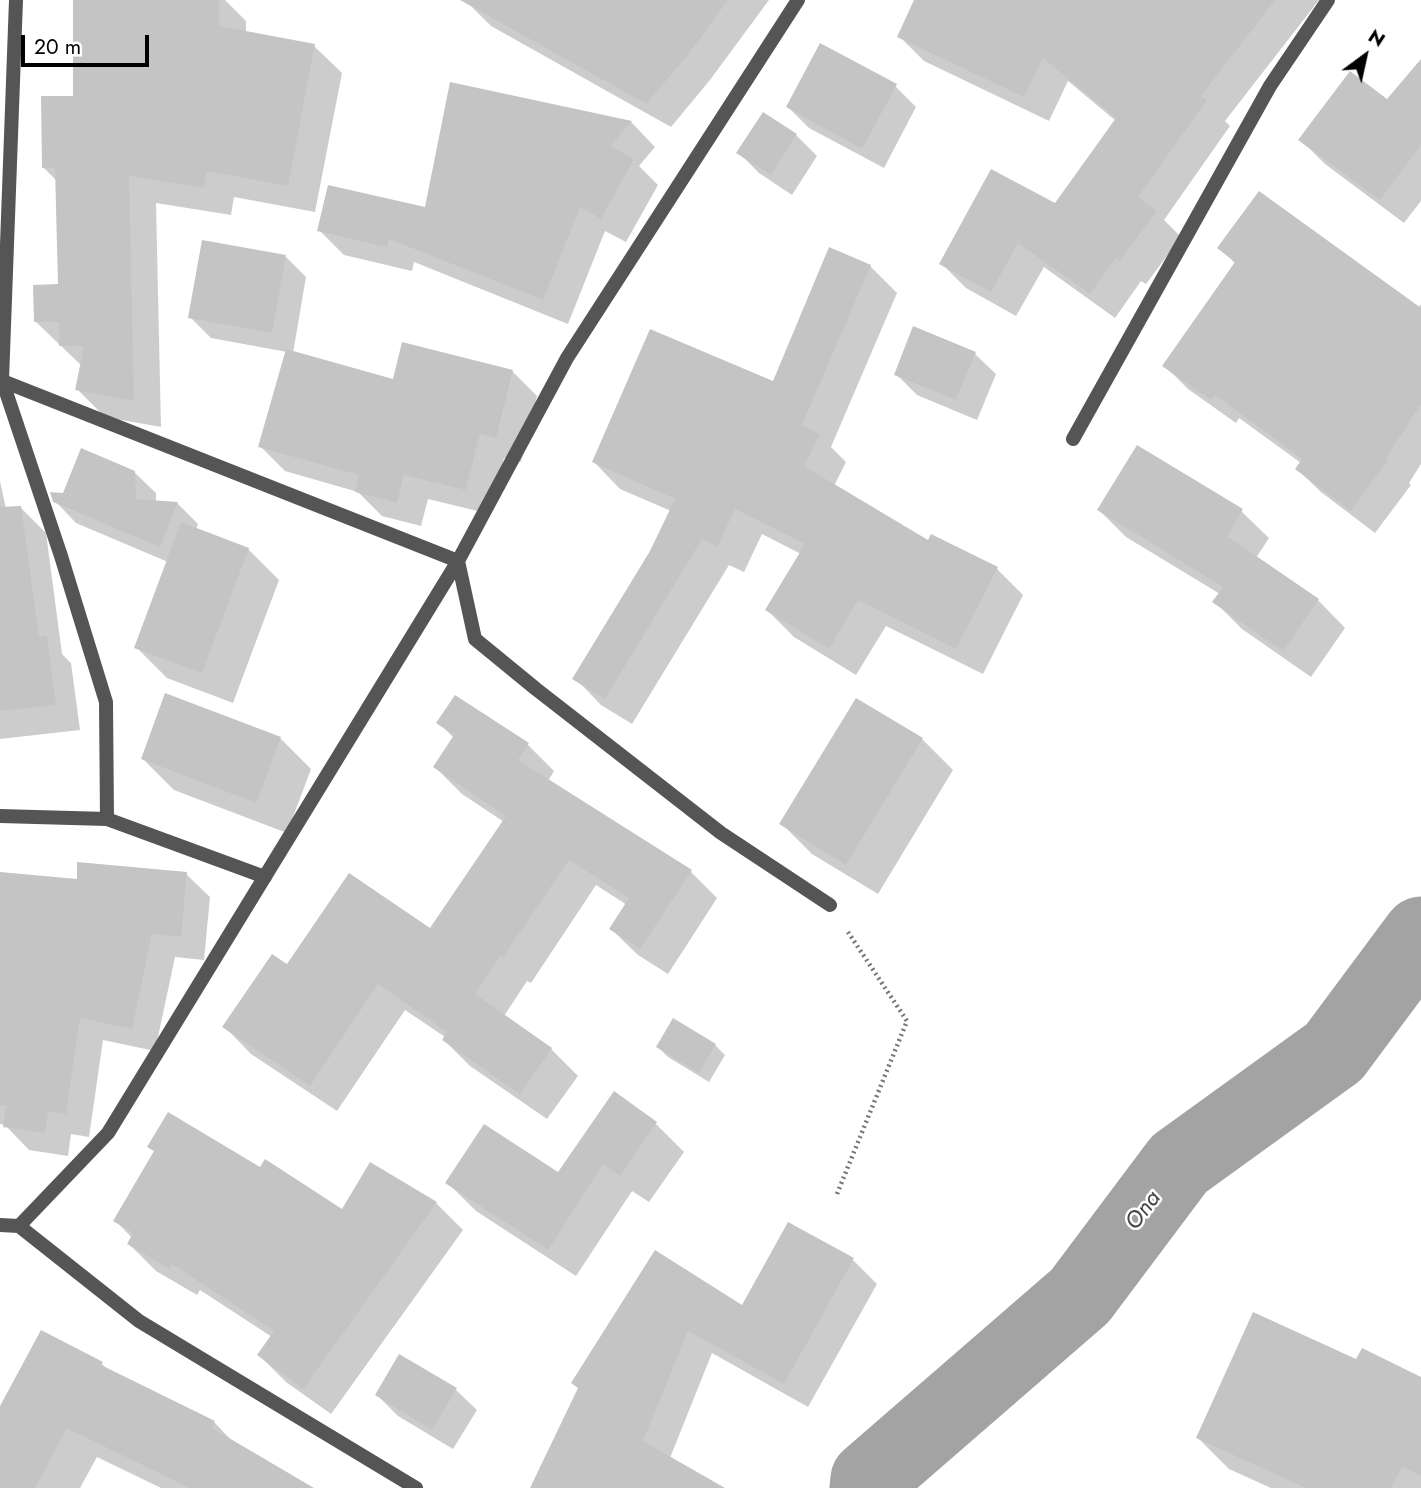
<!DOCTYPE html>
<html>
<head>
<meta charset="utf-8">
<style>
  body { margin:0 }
  #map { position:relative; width:1421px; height:1488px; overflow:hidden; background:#fff; font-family:Jost,sans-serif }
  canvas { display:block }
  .north { position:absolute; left:1330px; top:21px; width:70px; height:70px; -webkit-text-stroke:5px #fff; paint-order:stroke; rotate:33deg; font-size:19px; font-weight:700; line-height:28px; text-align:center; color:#000 }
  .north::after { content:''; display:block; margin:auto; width:24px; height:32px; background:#000; clip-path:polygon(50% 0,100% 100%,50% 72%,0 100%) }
  .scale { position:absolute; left:21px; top:35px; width:128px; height:32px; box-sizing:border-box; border:4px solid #000; border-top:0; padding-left:9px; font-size:21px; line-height:24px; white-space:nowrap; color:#000; -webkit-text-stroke:5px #fff; paint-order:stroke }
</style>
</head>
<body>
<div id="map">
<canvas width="1421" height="1488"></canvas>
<div class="north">N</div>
<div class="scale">20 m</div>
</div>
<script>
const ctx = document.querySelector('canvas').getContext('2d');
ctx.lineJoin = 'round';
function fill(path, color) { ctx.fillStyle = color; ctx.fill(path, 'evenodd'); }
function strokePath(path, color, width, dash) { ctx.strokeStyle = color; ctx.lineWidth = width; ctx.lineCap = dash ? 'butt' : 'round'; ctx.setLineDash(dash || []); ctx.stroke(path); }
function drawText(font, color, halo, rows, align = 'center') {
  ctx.font = font + ' Jost,sans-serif'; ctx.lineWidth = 5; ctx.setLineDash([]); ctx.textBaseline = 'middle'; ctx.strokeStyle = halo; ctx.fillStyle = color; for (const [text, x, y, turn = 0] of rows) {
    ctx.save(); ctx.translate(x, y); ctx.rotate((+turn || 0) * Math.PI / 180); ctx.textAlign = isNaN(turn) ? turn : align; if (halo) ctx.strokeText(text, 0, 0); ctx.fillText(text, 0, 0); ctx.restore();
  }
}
const shadow = new Path2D(`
  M 74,0 L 225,0 L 246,21 L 246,33 L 314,46 L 342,73 L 315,212 L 234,197 L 231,215 L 156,203 L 161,427 L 105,417 L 77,389 L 82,366 L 36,322 L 60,286 L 57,181 L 44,168 L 75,98 Z
  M 468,0 L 769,0 L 710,80 L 671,127 L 491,26 L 467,2 Z
  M 916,0 L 1319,0 L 1225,121 L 1230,126 L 1164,220 L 1181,237 L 1146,284 L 1141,281 L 1115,318 L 1044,267 L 1016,316 L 966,288 L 941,263 L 1055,205 L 1116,121 L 1068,81 L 1049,121 L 924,61 L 899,36 Z
  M 1421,62 L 1421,201 L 1404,223 L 1325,164 L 1301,140 L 1388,102 Z
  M 452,84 L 631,122 L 655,147 L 639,166 L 658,185 L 626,242 L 605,231 L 568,324 L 414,262 L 412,271 L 344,255 L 319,230 L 426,209 Z
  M 895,86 L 916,107 L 884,168 L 809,128 L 788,107 Z
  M 764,114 L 796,135 L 817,156 L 792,195 L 759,173 L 738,152 Z
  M 1219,248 L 1418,308 L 1421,304 L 1421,464 L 1409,483 L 1411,485 L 1375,533 L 1321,492 L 1297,469 L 1301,463 L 1239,418 L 1236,423 L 1188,389 L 1164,365 L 1236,264 Z
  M 285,256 L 306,277 L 293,353 L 394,382 L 512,371 L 537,396 L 521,462 L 504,458 L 490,514 L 428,499 L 421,526 L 382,516 L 358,492 L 285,471 L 260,446 L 287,352 L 211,338 L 190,317 Z
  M 870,266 L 897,293 L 831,447 L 846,462 L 834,486 L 929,542 L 997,569 L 1023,595 L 983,674 L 886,626 L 856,675 L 794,637 L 767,610 L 801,554 L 762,534 L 744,572 L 729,565 L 632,724 L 601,705 L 575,678 L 652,552 L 671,511 L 620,489 L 594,462 L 773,384 Z
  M 975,354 L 996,374 L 977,420 L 917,395 L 896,374 Z
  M 134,472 L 156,493 L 156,502 L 178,504 L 198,524 L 196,530 L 248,549 L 279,580 L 233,703 L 167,678 L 136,647 L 168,562 L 76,523 L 55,501 L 64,495 Z
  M 0,481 L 6,509 L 20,507 L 46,533 L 62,654 L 71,663 L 80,730 L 0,739 Z
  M 1099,510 L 1241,511 L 1269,538 L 1256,558 L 1318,600 L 1345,628 L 1311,677 L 1242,629 L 1215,602 L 1220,594 L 1126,537 Z
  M 439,723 L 528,745 L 554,771 L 548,781 L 690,871 L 717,898 L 668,974 L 638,955 L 611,929 L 627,905 L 596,885 L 531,983 L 527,981 L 504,1016 L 551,1049 L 578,1076 L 547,1119 L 470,1066 L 444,1040 L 445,1037 L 405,1010 L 337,1111 L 251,1054 L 225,1027 L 287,966 L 431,931 L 504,822 L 462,794 L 435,767 L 454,738 Z
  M 280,738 L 311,769 L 287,833 L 174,790 L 143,759 Z
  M 922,739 L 953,770 L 878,894 L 812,854 L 781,823 Z
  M 186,874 L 210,897 L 204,960 L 175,957 L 155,1051 L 103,1040 L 89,1137 L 71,1134 L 68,1156 L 29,1150 L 5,1125 L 0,1124 L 0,895 L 78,881 Z
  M 715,1045 L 725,1055 L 709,1082 L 668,1057 L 658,1047 Z
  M 614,1094 L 656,1124 L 684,1152 L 649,1202 L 632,1191 L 576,1276 L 476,1211 L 448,1183 L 558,1174 Z
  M 149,1147 L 343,1211 L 436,1203 L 463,1230 L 331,1414 L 286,1382 L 259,1355 L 272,1337 L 200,1290 L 197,1295 L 156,1271 L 129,1244 L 132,1238 L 115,1220 L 155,1152 Z
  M 656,1252 L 743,1307 L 853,1260 L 877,1284 L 808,1407 L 712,1353 L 670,1458 L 722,1488 L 532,1488 L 579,1389 L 573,1383 Z
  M 1357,1362 L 1421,1378 L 1421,1488 L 1271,1488 L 1229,1469 L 1198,1438 Z
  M 102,1364 L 109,1371 L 214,1422 L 234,1443 L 306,1488 L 161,1488 L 97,1457 L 80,1488 L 0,1488 L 0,1410 Z
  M 456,1390 L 477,1410 L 453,1449 L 398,1416 L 377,1395 Z`);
const river = new Path2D(`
  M 868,1488 L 869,1479 L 1080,1296 L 1179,1164 L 1334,1052 L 1421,935`);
const building = new Path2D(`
  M 73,0 L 219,0 L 219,26 L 315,44 L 288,186 L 207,171 L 204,188 L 129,176 L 134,401 L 75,390 L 84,346 L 59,346 L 59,322 L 34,322 L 33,285 L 58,284 L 55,168 L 42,168 L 41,96 L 73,96 Z
  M 460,0 L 728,0 L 687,56 L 646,104 Z
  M 914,0 L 1275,0 L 1201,96 L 1207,100 L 1138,197 L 1157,211 L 1120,261 L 1116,258 L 1090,294 L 1018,243 L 991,292 L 939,264 L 991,169 L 1055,203 L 1116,118 L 1043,58 L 1024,97 L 897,37 Z
  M 820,43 L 897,84 L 862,149 L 786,107 Z
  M 1421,59 L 1421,145 L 1380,200 L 1298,140 L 1350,71 L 1387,99 Z
  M 450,82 L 632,121 L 610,146 L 634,159 L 601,219 L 580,207 L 543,300 L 389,239 L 387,247 L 317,231 L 328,185 L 425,207 Z
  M 763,112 L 797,134 L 771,175 L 736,153 Z
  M 1259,191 L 1421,308 L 1421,404 L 1386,458 L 1388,460 L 1351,511 L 1295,469 L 1302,459 L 1215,395 L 1211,400 L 1162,366 L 1235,262 L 1217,248 Z
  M 202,240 L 286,255 L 272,333 L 188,318 Z
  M 829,247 L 871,265 L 802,425 L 820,434 L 804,466 L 928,540 L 931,534 L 998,567 L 956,649 L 858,600 L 829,649 L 765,610 L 805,544 L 735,509 L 717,547 L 702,539 L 605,699 L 572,679 L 650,551 L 675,499 L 592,462 L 650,329 L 773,381 Z
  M 913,326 L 976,352 L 956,400 L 894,375 Z
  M 402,342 L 513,370 L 496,438 L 480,434 L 466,490 L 404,475 L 397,503 L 355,492 L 359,475 L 258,447 L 286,349 L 393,379 Z
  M 1137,445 L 1243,509 L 1227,536 L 1319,599 L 1283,651 L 1212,602 L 1223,587 L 1097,510 Z
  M 81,448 L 135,471 L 136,499 L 178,502 L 160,547 L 53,502 L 50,492 L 63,493 Z
  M 21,506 L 39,637 L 47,636 L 56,705 L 0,711 L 0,507 Z
  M 181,522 L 249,548 L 202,673 L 134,648 Z
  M 165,693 L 281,737 L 256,803 L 141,759 Z
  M 455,695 L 529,743 L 518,760 L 692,870 L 640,949 L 609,929 L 629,898 L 569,860 L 503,957 L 500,956 L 475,994 L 552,1048 L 520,1094 L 442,1040 L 447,1032 L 378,984 L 310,1086 L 222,1027 L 272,954 L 287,964 L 349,873 L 430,928 L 506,816 L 433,767 L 454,735 L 436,723 Z
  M 856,698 L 923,738 L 846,865 L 779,824 Z
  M 77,862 L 187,872 L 181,937 L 152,934 L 132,1029 L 80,1018 L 66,1114 L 48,1112 L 45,1133 L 3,1127 L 6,1105 L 0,1105 L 0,872 L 77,879 Z
  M 673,1018 L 716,1044 L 699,1073 L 656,1047 Z
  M 614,1091 L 657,1122 L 620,1176 L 603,1164 L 548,1250 L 445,1183 L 484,1124 L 558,1172 Z
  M 168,1112 L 260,1167 L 265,1159 L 342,1209 L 370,1162 L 437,1202 L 303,1389 L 257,1355 L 274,1331 L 172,1264 L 169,1269 L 127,1244 L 133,1233 L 113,1221 L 154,1151 L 147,1147 Z
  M 788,1222 L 854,1258 L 784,1384 L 688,1331 L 643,1441 L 725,1488 L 530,1488 L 578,1388 L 571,1383 L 655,1250 L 742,1305 Z
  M 1253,1312 L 1356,1359 L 1362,1348 L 1421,1377 L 1421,1476 L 1402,1467 L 1391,1488 L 1306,1488 L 1196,1438 Z
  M 41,1330 L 103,1362 L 101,1365 L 215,1421 L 212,1428 L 314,1488 L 189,1488 L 67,1428 L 35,1488 L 0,1488 L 0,1406 Z
  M 399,1354 L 457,1388 L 432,1430 L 375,1395 Z`);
const path = new Path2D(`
  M 837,1194 L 907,1021 L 846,929`);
const street = new Path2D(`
  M 16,0 L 2,380 L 61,556 L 106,702 L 107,819
  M 0,380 L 458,561 L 475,639 L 536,689 L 721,833 L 830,905
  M 1073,439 L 1270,86 L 1328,0
  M 0,816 L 107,819 L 265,877
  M 0,1225 L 19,1226 L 139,1321 L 416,1488
  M 19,1226 L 108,1133 L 458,561 L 567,358 L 798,0`);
const waterNames = [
  ["Ona",1144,1211,-53]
];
fill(shadow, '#0003');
strokePath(river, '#a3a3a3', 77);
fill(building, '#c4c4c4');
strokePath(path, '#777', 4.5, [2, 3.5]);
strokePath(street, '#555', 14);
drawText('italic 23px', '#444', '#fff', waterNames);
</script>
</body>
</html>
